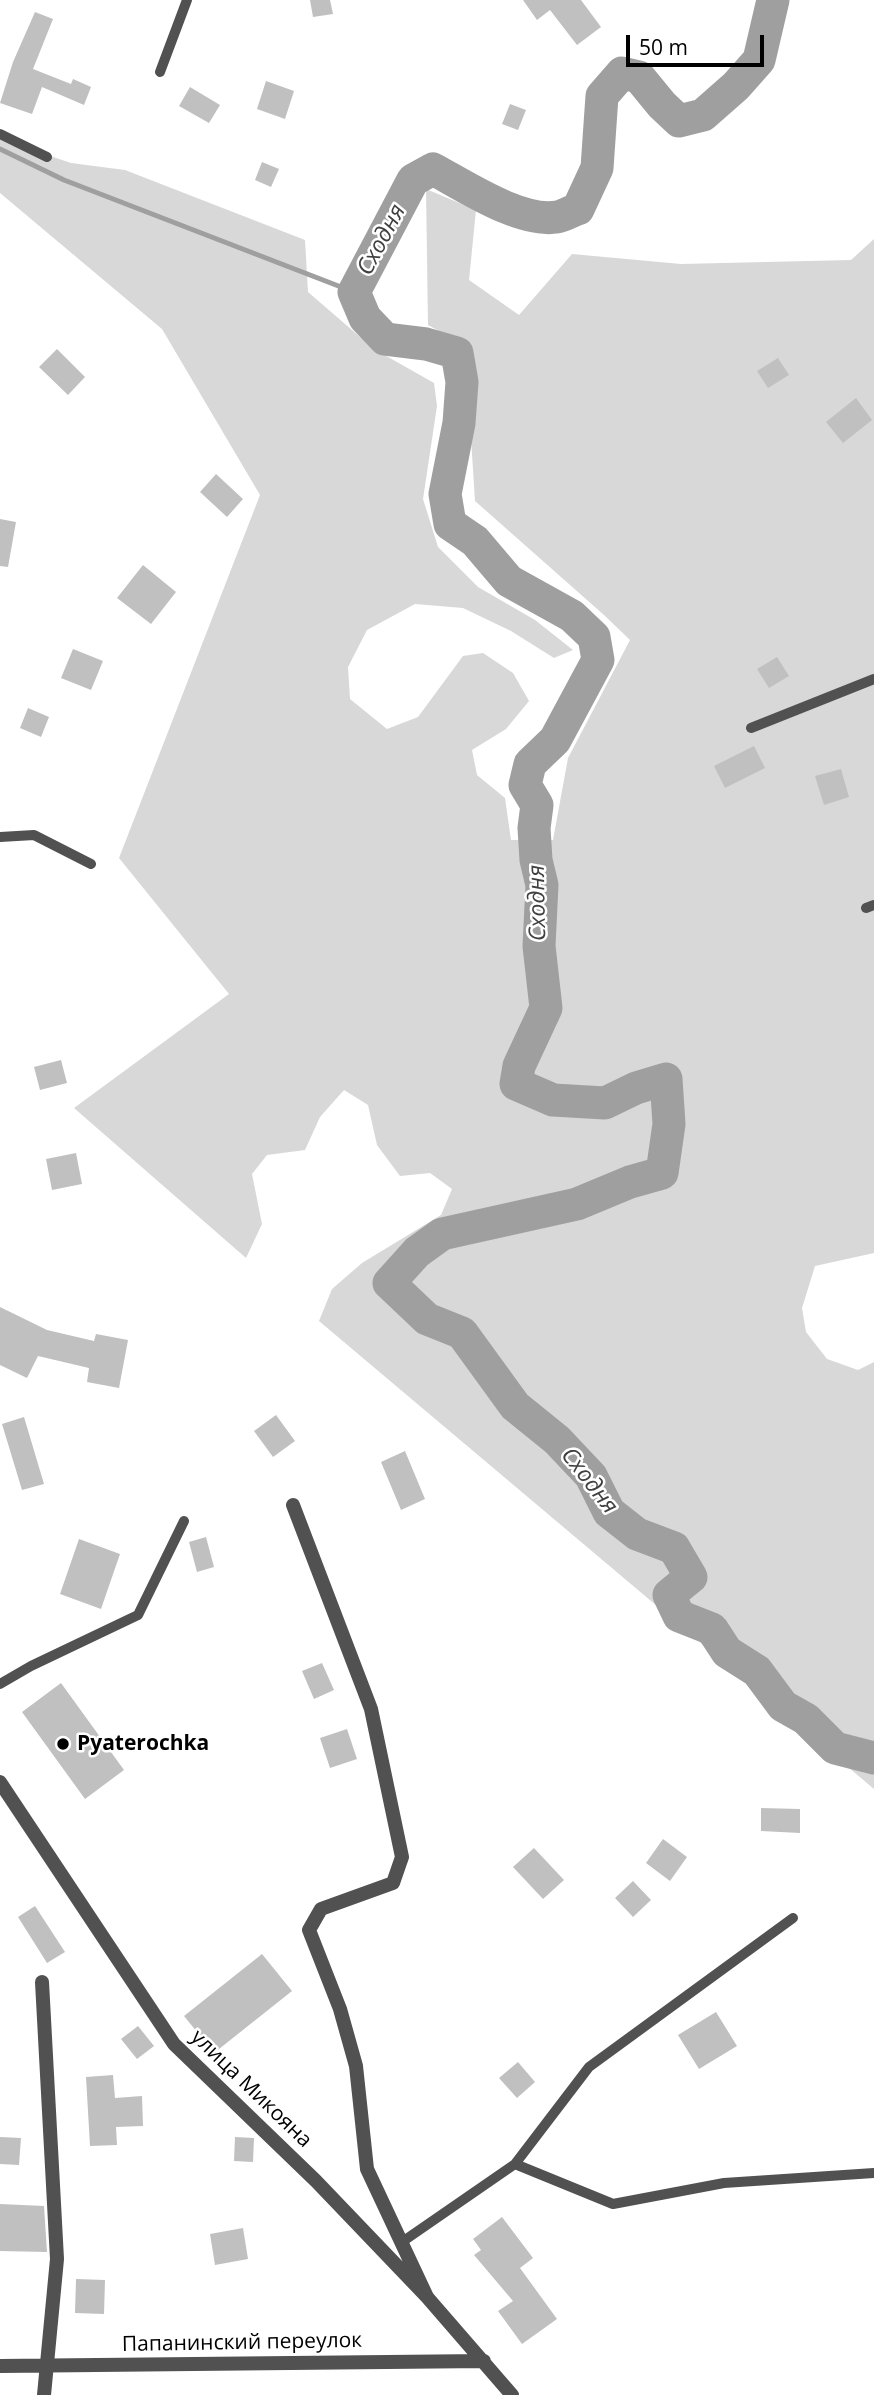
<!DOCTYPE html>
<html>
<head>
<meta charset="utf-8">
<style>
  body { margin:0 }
  #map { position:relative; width:874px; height:2395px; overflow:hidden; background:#fff; font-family:"Open Sans",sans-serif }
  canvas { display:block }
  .scale { position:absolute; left:626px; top:35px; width:138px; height:32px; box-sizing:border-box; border:4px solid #000; border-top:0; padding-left:9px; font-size:21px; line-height:24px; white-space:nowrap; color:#000; -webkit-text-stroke:5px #fff; paint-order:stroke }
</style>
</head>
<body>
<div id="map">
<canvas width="874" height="2395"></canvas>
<div class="scale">50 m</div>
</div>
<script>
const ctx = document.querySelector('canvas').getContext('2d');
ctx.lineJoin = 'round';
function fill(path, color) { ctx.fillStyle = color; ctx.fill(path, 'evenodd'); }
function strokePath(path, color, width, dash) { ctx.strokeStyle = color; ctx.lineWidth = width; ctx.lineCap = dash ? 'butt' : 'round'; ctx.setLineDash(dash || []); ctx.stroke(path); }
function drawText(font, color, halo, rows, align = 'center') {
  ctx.font = font + ' "Open Sans",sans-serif'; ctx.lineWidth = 5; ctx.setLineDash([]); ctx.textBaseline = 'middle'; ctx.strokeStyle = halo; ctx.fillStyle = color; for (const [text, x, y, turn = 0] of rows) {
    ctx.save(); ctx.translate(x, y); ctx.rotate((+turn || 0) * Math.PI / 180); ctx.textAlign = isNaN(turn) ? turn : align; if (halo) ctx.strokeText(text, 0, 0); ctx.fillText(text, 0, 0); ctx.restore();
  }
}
const green = new Path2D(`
  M 0,139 L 71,163 L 125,170 L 305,240 L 308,292 L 374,349 L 434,383 L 437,406 L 423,499 L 438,547 L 478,587 L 535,620 L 573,650 L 554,658 L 511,631 L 463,608 L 415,604 L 367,630 L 348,667 L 350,699 L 387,729 L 418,717 L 463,656 L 483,653 L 513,673 L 529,701 L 506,729 L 472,750 L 477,775 L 505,798 L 511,840 L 553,840 L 568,758 L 630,640 L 604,615 L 475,501 L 465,345 L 428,325 L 426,189 L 476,210 L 469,280 L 519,315 L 572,254 L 681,264 L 851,260 L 874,239 L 874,1253 L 815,1266 L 802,1308 L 806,1332 L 827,1359 L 858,1370 L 874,1362 L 874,1789 L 319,1321 L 332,1289 L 362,1263 L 441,1215 L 452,1189 L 430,1173 L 400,1176 L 377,1145 L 368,1105 L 344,1090 L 320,1117 L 305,1150 L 267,1155 L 252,1174 L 262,1224 L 246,1258 L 74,1108 L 229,994 L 119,858 L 260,495 L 162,329 L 0,193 Z`);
const stream = new Path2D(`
  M 0,149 L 64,180 L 354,292`);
const river = new Path2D(`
  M 773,0 L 759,60 L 736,86 L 703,115 L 679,121 L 662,105 L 639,77 L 622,73 L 602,96 L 597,168 L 578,209 C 571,211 564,216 557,217 C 520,223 465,186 433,169 L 413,180 L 354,292 L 365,318 L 385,339 L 426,344 L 457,353 L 462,382 L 459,423 L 445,494 L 450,524 L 475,541 L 509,581 L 572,616 L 594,637 L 598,660 L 555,740 L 530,764 L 525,785 L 537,805 L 534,828 L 536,860 L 542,885 L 539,946 L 546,1008 L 519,1066 L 516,1084 L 553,1100 L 605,1103 L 636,1088 L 666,1079 L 669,1124 L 662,1173 L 630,1182 L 577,1204 L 442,1234 L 417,1252 L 389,1283 L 427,1319 L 462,1333 L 515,1406 L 557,1440 L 591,1476 L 609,1512 L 637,1534 L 674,1548 L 691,1577 L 669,1595 L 679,1616 L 712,1629 L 727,1652 L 757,1671 L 783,1706 L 806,1719 L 835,1748 L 874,1758`);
const building = new Path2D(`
  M 310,0 L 330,0 L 333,14 L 313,17 Z
  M 523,0 L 581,0 L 601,27 L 577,45 L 550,10 L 537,20 Z
  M 35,12 L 53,19 L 33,69 L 71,84 L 73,79 L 91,87 L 84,105 L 42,87 L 32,114 L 0,103 L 13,62 Z
  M 266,81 L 294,91 L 285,119 L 257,109 Z
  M 190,87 L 220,105 L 209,123 L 179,106 Z
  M 510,104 L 526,110 L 518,130 L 502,124 Z
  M 262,162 L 279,169 L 271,187 L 255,180 Z
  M 57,349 L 85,377 L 68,395 L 39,367 Z
  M 778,358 L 789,375 L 768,388 L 757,371 Z
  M 856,398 L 872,420 L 843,443 L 826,422 Z
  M 216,474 L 243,499 L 227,517 L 200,492 Z
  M 0,519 L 16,522 L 8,567 L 0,566 Z
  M 143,565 L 176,592 L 151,624 L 117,598 Z
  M 73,649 L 103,661 L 91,690 L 61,678 Z
  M 777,657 L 789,676 L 769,688 L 757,669 Z
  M 28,708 L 49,717 L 41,737 L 20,728 Z
  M 754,746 L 765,768 L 725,788 L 714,766 Z
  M 841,769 L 849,797 L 824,805 L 815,776 Z
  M 61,1060 L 67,1083 L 40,1090 L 34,1067 Z
  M 76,1153 L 82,1184 L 52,1190 L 46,1159 Z
  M 0,1307 L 47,1330 L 94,1341 L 96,1334 L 128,1340 L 119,1388 L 87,1382 L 89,1368 L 38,1356 L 27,1378 L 0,1365 Z
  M 276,1415 L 295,1441 L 273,1457 L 254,1431 Z
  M 24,1417 L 44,1484 L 22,1490 L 2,1424 Z
  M 405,1451 L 425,1499 L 401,1510 L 381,1462 Z
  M 206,1537 L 214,1567 L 197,1572 L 189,1542 Z
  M 79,1539 L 120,1554 L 101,1609 L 60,1594 Z
  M 322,1663 L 334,1690 L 314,1699 L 302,1671 Z
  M 61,1683 L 124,1770 L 85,1799 L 22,1712 Z
  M 347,1729 L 357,1759 L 330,1768 L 320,1738 Z
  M 761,1808 L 800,1809 L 800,1833 L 761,1831 Z
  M 663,1839 L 687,1857 L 670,1881 L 646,1863 Z
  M 534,1848 L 564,1880 L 543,1899 L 513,1867 Z
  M 633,1881 L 651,1900 L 633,1917 L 615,1898 Z
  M 35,1906 L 65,1952 L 47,1963 L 18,1917 Z
  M 262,1954 L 292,1991 L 214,2053 L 184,2016 Z
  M 716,2012 L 737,2046 L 699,2069 L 678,2035 Z
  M 138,2026 L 154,2046 L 137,2059 L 121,2039 Z
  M 518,2062 L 535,2082 L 517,2098 L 499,2078 Z
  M 113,2075 L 115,2098 L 142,2096 L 143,2126 L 116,2127 L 117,2145 L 90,2146 L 86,2077 Z
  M 0,2137 L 21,2138 L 19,2165 L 0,2164 Z
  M 235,2137 L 254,2138 L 253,2162 L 234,2161 Z
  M 0,2204 L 44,2206 L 47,2252 L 0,2251 Z
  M 502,2217 L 533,2258 L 520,2268 L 557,2319 L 522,2344 L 498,2311 L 513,2301 L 474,2255 L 481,2250 L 473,2239 Z
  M 243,2228 L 248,2259 L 215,2265 L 210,2234 Z
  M 76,2279 L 105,2280 L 104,2314 L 75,2313 Z`);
const service = new Path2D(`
  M 160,72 L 187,0
  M 0,134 L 47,157
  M 751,728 L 874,679
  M 0,837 L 34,835 L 91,864
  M 866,908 L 874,905
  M 0,1684 L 31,1666 L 138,1615 L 184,1521
  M 515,2164 L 613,2204 L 724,2183 L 874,2173
  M 402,2242 L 515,2164 L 589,2067 L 793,1918`);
const minor = new Path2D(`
  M 293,1505 L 371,1709 L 402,1857 L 393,1883 L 321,1909 L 309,1930 L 340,2009 L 356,2066 L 367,2169 L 427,2297
  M 0,1782 L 174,2044 L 316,2181 L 427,2297 L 512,2395
  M 42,1982 L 57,2259 L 44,2395
  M 0,2366 L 484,2361`);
const markers = [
  [63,1744,7,"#000"]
];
const poiNames = [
  ["Pyaterochka",77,1744]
];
const streetNames = [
  ["улица Микояна",251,2089,44],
  ["Папанинский переулок",242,2343,-1]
];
const waterNames = [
  ["Сходня",382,240,-62],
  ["Сходня",538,903,-91],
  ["Сходня",589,1481,52]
];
fill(green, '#d8d8d8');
strokePath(stream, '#9f9f9f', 5);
strokePath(river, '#9f9f9f', 33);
fill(building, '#c0c0c0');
strokePath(service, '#515151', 10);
strokePath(minor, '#515151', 14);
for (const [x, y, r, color] of markers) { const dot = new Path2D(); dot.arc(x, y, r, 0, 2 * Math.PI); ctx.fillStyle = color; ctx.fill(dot); strokePath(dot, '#fff', 2.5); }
drawText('bold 21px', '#000', '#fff', poiNames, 'left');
drawText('21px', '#000', '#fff', streetNames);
drawText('italic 23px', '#404040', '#fff', waterNames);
</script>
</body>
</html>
